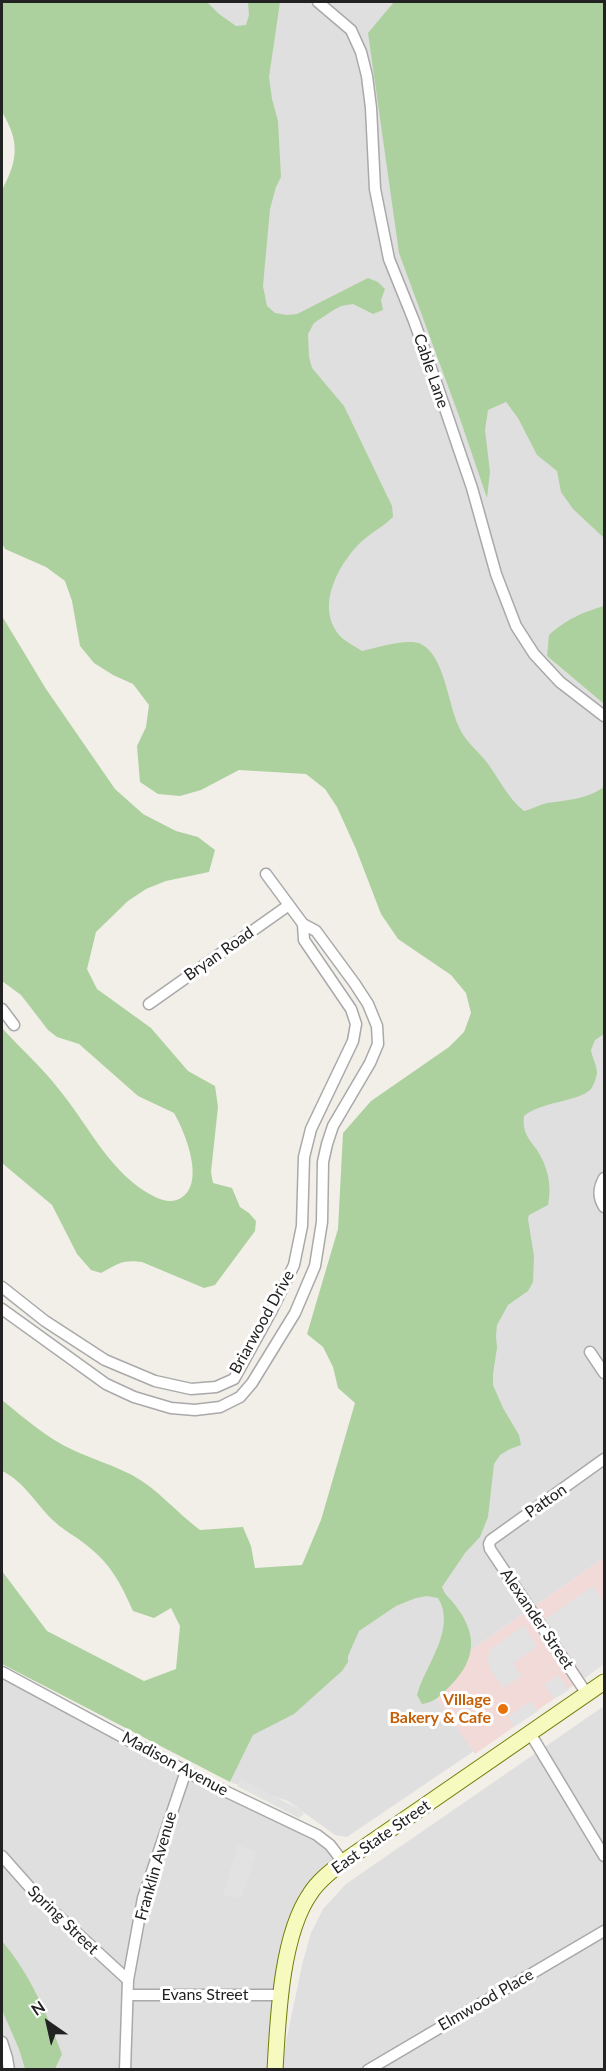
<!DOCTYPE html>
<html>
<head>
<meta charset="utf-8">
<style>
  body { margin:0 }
  #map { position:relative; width:606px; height:2071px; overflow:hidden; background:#f2efe9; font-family:Lato,sans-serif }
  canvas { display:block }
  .frame { position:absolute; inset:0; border:3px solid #222; pointer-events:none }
  .north { position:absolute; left:18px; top:1993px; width:60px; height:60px; -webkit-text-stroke:4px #fff; paint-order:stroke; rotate:326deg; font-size:16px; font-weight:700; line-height:24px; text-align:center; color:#222 }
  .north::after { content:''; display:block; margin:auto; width:21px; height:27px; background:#222; clip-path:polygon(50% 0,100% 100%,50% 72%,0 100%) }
</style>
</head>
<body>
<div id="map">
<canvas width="606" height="2071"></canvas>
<div class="frame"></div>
<div class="north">N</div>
</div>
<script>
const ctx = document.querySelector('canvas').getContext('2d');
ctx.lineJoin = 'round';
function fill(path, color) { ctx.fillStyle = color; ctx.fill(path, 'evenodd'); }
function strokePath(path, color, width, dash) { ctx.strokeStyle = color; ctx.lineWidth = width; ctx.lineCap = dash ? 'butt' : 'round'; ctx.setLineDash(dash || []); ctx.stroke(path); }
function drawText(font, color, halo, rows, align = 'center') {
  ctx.font = font + ' Lato,sans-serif'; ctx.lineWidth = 6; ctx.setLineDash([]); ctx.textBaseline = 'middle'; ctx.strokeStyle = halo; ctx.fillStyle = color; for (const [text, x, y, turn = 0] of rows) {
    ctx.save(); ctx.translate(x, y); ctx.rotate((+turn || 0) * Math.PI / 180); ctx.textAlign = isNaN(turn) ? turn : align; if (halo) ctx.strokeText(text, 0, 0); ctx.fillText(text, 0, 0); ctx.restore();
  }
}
const residential = new Path2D(`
  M 188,2 L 402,2 L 506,402 L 604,516 L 604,615 L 547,656 L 604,704 L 604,829 L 519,820 L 346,656 L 320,617 L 255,298 Z
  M 604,1029 L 604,1558 L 471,1650 L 456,1680 L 437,1699 L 474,1751 L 347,1837 L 335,1835 L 288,1801 L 230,1782 L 253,1735 L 486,1377 L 512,1120 Z
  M 2,1672 L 310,1831 L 343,1862 L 299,1912 L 275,2069 L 2,2069 Z
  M 604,1706 L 604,2069 L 280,2070 L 303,1961 L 311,1933 L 323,1909 L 346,1884 Z`);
const commercial = new Path2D(`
  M 604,1558 L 604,1664 L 475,1754 L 437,1699 L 456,1680 L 468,1660 L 471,1650 Z`);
const forest = new Path2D(`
  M 2,2 L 207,2 L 219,14 L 236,26 L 246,25 L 249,15 L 248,2 L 280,2 L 269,77 L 272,99 L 278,121 L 281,177 L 276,187 L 270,209 L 263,286 L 267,306 L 275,313 L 287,315 L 297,314 L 368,278 L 378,282 L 385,289 L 381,300 L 383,310 L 373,314 L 353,304 L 341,306 L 332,311 L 314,323 L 308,334 L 309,357 L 312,368 L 344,406 L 392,506 L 393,517 C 383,527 370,533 360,543 C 337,566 314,610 342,638 C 348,643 356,647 362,651 C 377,648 407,638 421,644 C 445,656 448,705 459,727 C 464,740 476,749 485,760 C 498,776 507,798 524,811 C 532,809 539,805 547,803 C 568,800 587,799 604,787 L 604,1034 L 595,1040 L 591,1050 C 592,1057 597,1066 597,1073 C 596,1078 594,1086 590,1090 C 577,1102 543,1101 524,1116 C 522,1131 528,1138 537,1150 C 548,1167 552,1186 548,1205 L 529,1215 L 528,1219 L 534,1256 L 533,1282 L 528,1291 L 508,1305 L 497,1325 L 496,1336 L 497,1348 L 493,1374 L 493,1385 L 503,1408 L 519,1435 L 521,1445 L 510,1449 L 500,1455 L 494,1464 L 488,1517 L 480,1537 L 465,1553 L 442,1587 C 445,1596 450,1598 455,1605 C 477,1633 477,1658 452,1684 C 442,1694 436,1702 422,1704 L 417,1695 C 425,1665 457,1629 438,1598 L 427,1596 L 416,1598 L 396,1606 L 359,1631 L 348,1656 L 348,1662 L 342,1671 L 294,1714 L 253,1735 L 230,1782 L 2,1664 L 2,1571 L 47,1631 L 144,1681 L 176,1669 L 180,1626 L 171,1608 L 154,1618 L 133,1611 C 120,1582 111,1564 85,1544 C 76,1536 64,1531 55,1522 C 37,1506 24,1481 2,1471 L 2,1400 C 24,1418 47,1438 73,1450 C 92,1459 113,1465 132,1475 C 158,1489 177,1513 200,1530 L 243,1527 L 251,1546 L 255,1568 L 302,1565 L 321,1520 L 355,1403 L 338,1388 L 333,1367 L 323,1347 L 307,1334 L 338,1229 L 343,1133 L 371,1101 L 449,1047 L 464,1032 L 471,1013 L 466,993 L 451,975 L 398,939 L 381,914 L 356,849 L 337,807 L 325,789 L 306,774 L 239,770 L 201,790 L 180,796 L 158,794 L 140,782 L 137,746 L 146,727 L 149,705 L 133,684 L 113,675 L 94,663 L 80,646 L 72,601 L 65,581 L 46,567 L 5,549 L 2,543 L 2,190 C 18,160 20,142 2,112 Z
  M 394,2 L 604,2 L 604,538 L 573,509 L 561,492 L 557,471 L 537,455 L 518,418 L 506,402 L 488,410 L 485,430 L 490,472 L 487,498 L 459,416 L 399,253 L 368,33 Z
  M 604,606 L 604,704 L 547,656 L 549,635 C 567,619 581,613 604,606 Z
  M 2,616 L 46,689 L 115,789 L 143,814 L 176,831 L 198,837 L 215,850 L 209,872 L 166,881 L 146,889 L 128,901 L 96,932 L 87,969 L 97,989 L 151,1028 L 188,1071 L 215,1086 L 218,1107 L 211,1172 L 213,1183 L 232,1188 L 240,1207 L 249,1213 L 256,1221 L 255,1231 L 215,1285 L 204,1288 L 142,1262 C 123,1259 117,1264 101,1273 L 91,1270 L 77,1254 L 52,1205 L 2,1163 L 2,1028 C 21,1049 44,1069 61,1092 C 91,1129 111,1175 155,1197 C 163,1201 173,1203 181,1198 C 206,1183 185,1132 174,1113 L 138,1096 L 79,1044 L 57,1037 L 48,1030 L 21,995 L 2,981 Z
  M 2,1941 C 30,1974 47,2014 62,2054 L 55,2069 L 25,2069 L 19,2049 L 2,2010 Z`);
const parking = new Path2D(`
  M 593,1586 L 604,1603 L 604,1664 L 585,1678 L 545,1619 Z
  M 524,1625 L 537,1647 L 513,1663 L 521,1676 L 503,1688 L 489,1667 L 488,1658 L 490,1650 Z
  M 558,1675 L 569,1690 L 554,1699 L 544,1685 Z
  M 531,1701 L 538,1711 L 514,1727 L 508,1717 Z
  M 241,1779 L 299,1809 L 304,1814 L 299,1818 L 237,1786 Z
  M 238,1845 L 257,1852 L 241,1899 L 223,1895 Z`);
const street = new Path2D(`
  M 318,2 L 351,30 L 361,52 L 367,76 L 371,108 L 375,189 L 389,259 L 414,321 L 437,385 L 472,488 L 496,574 L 516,626 L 534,654 L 560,682 L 604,716
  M 149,1004 L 289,905
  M 2,1009 L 14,1025
  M 604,1178 C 598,1189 598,1197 604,1207
  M 2,1287 L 45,1321 L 105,1360 L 155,1381 L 191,1389 L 216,1387 L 234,1379 L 272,1310 L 294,1265 L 302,1226 L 304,1157 L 311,1129 L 353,1041 L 356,1024 L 351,1009 L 304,940 L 303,924
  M 2,1309 L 106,1384 L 134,1397 L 171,1408 L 195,1410 L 220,1407 L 240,1397 L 252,1383 L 295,1313 L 315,1266 L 322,1222 L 323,1162 L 327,1144 L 333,1126 L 370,1063 L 378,1044 L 377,1026 L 368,1004 L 355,984 L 316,931 L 303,924 L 266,874
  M 590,1352 L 604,1373
  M 2,1672 L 206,1782 L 317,1835 L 330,1845 L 343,1862
  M 587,1694 L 490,1549 L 489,1544 L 491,1540 L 604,1459
  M 530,1733 L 604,1856
  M 2,1856 L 41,1900 L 128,1980
  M 128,1995 L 282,1995
  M 2,2042 L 7,2058 L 9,2070
  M 125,2070 L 128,1980 L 143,1898 L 186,1771
  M 368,2070 L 604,1931`);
const secondary = new Path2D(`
  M 275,2070 C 278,2018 281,1936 310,1894 C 318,1881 331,1871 343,1862 L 604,1682`);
const markers = [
  [503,1709,6,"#e8710a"]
];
const streetNames = [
  ["Cable Lane",431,371,71],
  ["Bryan Road",219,954,-35],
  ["Briarwood Drive",262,1322,-61],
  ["Patton",546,1501,-35],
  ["Alexander Street",537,1619,56],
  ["Madison Avenue",175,1764,28],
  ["East State Street",381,1837,-35],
  ["Franklin Avenue",156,1866,-74],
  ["Spring Street",63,1920,44],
  ["Evans Street",205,1995],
  ["Elmwood Place",486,2000,-30]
];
const foodNames = [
  ["Village",491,1700],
  ["Bakery & Cafe",491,1718]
];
fill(residential, '#e0dfdf');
fill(commercial, '#f2dad9');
fill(forest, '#add19e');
fill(parking, '#e2e2e2');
strokePath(street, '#a9a9a9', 13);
strokePath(secondary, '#707d05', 17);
strokePath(street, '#fff', 10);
strokePath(secondary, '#f7fabf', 15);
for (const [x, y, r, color] of markers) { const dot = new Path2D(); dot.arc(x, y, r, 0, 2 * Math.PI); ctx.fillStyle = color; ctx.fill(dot); strokePath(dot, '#fff', 2); }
drawText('16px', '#222', '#fff', streetNames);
drawText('bold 16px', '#c56008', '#fff', foodNames, 'right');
</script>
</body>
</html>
